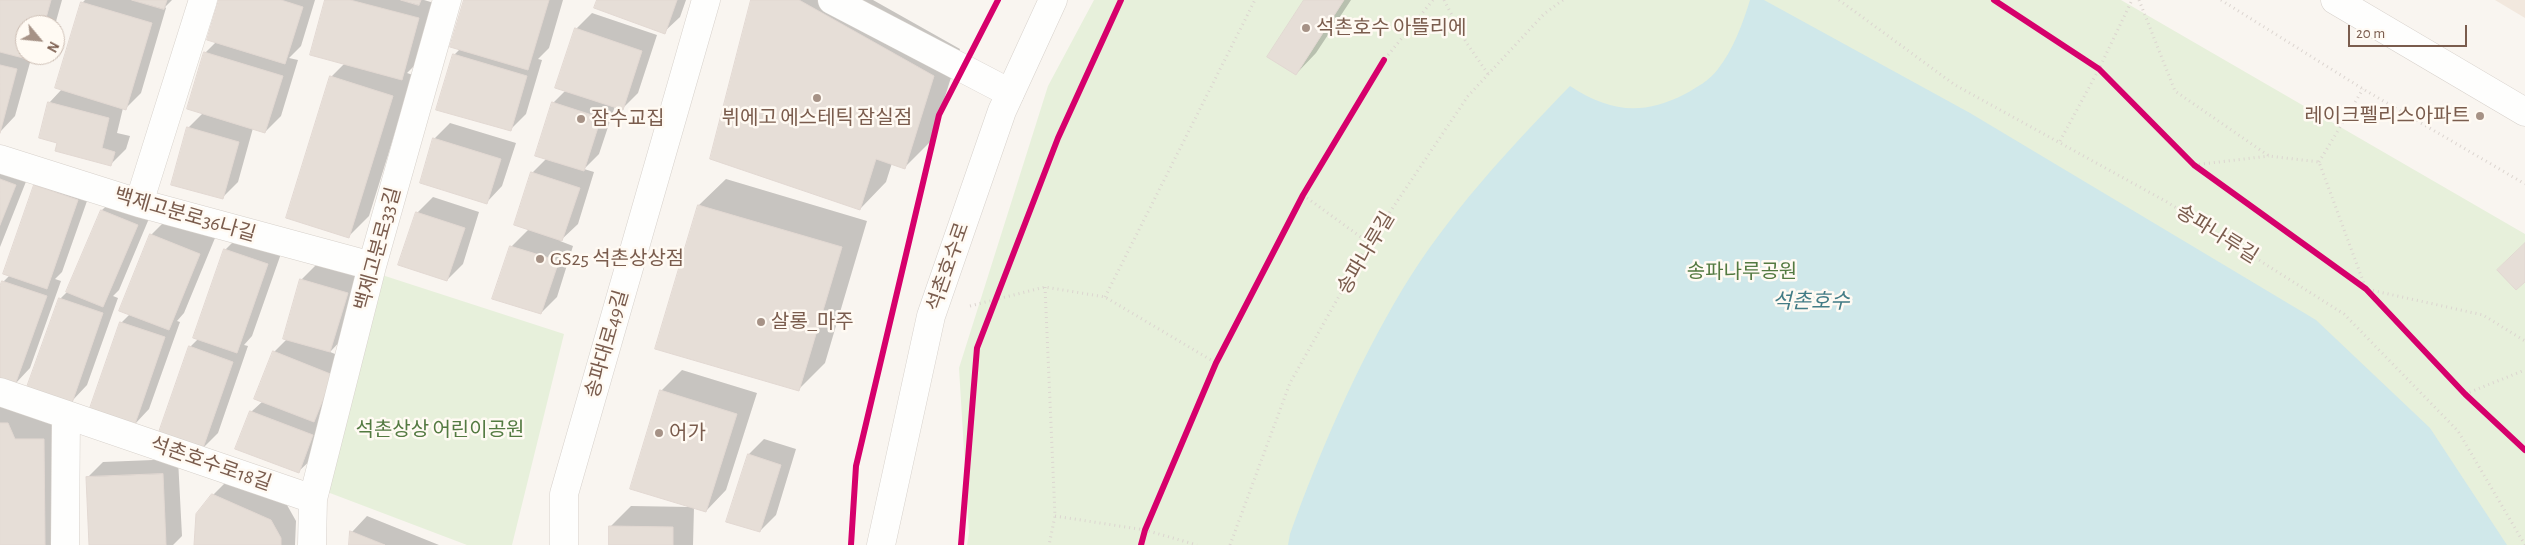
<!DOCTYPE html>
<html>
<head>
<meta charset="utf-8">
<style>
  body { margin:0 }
  #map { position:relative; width:2525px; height:545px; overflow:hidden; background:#f9f5f0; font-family:"Alegreya Sans",sans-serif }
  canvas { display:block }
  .north { position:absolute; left:15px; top:15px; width:50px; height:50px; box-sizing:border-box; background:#fffaf3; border:1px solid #cabbb1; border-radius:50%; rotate:118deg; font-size:14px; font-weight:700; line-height:20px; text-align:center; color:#7a5c4d }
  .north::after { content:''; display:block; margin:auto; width:18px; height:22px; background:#a69286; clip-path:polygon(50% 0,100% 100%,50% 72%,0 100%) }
  .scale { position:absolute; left:2348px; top:25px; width:119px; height:22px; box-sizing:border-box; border:2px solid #7a5c4d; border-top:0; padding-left:6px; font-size:15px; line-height:18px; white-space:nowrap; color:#7a5c4d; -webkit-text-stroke:4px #fffaf3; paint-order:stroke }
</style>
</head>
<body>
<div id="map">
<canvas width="2525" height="545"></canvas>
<div class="north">N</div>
<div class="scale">20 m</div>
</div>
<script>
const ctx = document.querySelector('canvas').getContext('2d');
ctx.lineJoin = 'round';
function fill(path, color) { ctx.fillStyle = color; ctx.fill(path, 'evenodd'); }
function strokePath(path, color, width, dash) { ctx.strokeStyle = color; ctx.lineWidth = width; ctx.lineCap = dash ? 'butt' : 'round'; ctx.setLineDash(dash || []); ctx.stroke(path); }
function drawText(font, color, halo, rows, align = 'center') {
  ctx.font = font + ' "Alegreya Sans","Noto Sans KR",sans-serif'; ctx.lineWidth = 5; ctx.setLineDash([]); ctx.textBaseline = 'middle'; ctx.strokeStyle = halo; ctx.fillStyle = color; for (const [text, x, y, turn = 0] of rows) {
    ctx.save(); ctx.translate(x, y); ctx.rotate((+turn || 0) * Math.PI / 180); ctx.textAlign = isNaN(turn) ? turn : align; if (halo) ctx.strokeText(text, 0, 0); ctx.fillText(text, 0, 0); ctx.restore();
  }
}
const residential = new Path2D(`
  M 2496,0 L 2525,0 L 2525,18 L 2495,0 Z`);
const green = new Path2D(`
  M 1094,0 L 2121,0 L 2525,234 L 2525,545 L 967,545 L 969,533 L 959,368 L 1048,86 Z
  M 382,275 L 564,334 L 512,545 L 467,545 L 322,490 Z`);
const water = new Path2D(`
  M 1750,0 L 1764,0 L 1970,113 L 2316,320 L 2430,428 L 2507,545 L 1288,545 L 1290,534 C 1320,451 1356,367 1402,290 C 1448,214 1509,149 1570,86 C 1610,112 1642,116 1685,94 C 1696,88 1710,80 1718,69 C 1733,50 1743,23 1750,0 Z`);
const shadow = new Path2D(`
  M 0,0 L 62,0 L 55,25 L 25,25 L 25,55 L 39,55 L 34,60 L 31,59 L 15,116 L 0,132 Z
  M 85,0 L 172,0 L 165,7 L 166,8 L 141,93 L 125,109 L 123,108 L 117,133 L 130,136 L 126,149 L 110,165 L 58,142 L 49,103 L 62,89 L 82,3 Z
  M 220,0 L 315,0 L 301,46 L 289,58 L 298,60 L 281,116 L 265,132 L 253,128 L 238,182 L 222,198 L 188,128 L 203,113 L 205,53 L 216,42 Z
  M 326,0 L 424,0 L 434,3 L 417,63 L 407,73 L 413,75 L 369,216 L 349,236 L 331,77 L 345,63 Z
  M 465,0 L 563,0 L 549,48 L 538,59 L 542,60 L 526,114 L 510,130 L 454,55 L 460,49 Z
  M 598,0 L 686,0 L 680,17 L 664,32 Z
  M 752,0 L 873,0 L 960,49 L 931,141 L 905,167 L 892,163 L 886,182 L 860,209 Z
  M 1305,0 L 1351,0 L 1316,53 L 1296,74 Z
  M 592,13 L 657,35 L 638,93 L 622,109 L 615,106 L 599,154 L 584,169 L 594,172 L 578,224 L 560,241 L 573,246 L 557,297 L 541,313 L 511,247 L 529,229 L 532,173 L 547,158 L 553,103 L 566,90 L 576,29 Z
  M 450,123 L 516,143 L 502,186 L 487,202 L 422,182 L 435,138 Z
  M 0,157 L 31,169 L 0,247 Z
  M 51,170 L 93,184 L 62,272 L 55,279 L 61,281 L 30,368 L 15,384 L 0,290 L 3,282 L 10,275 L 4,273 L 35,185 Z
  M 726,179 L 867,221 L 825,363 L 798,390 L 699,205 Z
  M 118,195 L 153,209 L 119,290 L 113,296 L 118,298 L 87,385 L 72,401 L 60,299 L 68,291 L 102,210 Z
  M 433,197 L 479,212 L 463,264 L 447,280 L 417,213 Z
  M 167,219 L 215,238 L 184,313 L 177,321 L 180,322 L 149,409 L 134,425 L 121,323 L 130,314 L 151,235 Z
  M 241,234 L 283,248 L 252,336 L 244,345 L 248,346 L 218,433 L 202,449 L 190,347 L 199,338 L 225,250 Z
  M 317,264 L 363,277 L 346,335 L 330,352 L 348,359 L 330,405 L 319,416 L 328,420 L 315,456 L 299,471 L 251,412 L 263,401 L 274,352 L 287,339 L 301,280 Z
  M 682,370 L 757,393 L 726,490 L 706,511 L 694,507 L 693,545 L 610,545 L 611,526 L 631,506 L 690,507 L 661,391 Z
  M 0,403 L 28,403 L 36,419 L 64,419 L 65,545 L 0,545 Z
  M 764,439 L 796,449 L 776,515 L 760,531 L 749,454 Z
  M 178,459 L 182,536 L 173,545 L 90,545 L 87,478 L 103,462 Z
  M 229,479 L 287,505 L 296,521 L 295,545 L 195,545 L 213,495 Z
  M 367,516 L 439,545 L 350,545 L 352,532 Z`);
const building = new Path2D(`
  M 0,0 L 51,0 L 44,25 L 25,25 L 25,55 L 36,55 L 35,61 L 0,52 Z
  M 132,0 L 167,0 L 164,9 Z
  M 219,0 L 281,0 L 303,7 L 285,64 L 207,40 Z
  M 325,0 L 350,0 L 419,18 L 402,80 L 310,55 Z
  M 401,0 L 421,0 L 419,5 Z
  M 464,0 L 549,0 L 528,70 L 450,47 Z
  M 597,0 L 677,0 L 665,34 L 594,8 Z
  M 751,0 L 799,0 L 934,76 L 905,169 L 876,159 L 860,210 L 710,159 Z
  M 1304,0 L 1344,0 L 1296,75 L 1267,57 Z
  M 81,2 L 152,23 L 126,110 L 55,88 Z
  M 575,28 L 642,51 L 623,110 L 555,88 Z
  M 204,52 L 283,76 L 265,133 L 187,109 Z
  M 453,54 L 527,76 L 511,131 L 436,110 Z
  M 0,65 L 17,69 L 0,133 Z
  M 330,76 L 393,96 L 349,238 L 286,218 Z
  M 48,102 L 109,118 L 102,148 L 115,152 L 111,166 L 55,151 L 57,143 L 39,138 Z
  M 552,102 L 601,118 L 584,171 L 535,156 Z
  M 187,127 L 239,142 L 223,199 L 171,185 Z
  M 433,138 L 501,159 L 487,204 L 420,183 Z
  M 531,172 L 580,188 L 562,241 L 514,225 Z
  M 0,179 L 16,185 L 0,225 Z
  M 34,185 L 78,200 L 47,289 L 3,274 Z
  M 698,205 L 842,247 L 799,391 L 655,349 Z
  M 101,210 L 138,225 L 103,307 L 66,292 Z
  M 416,212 L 465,228 L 447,281 L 398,265 Z
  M 150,234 L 200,254 L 169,330 L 119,311 Z
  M 2525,243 L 2525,282 L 2516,290 L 2497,270 Z
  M 510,246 L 559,261 L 541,314 L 492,299 Z
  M 224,249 L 268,264 L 237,353 L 193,338 Z
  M 300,279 L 348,293 L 330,352 L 283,339 Z
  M 2,281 L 47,296 L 15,385 L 0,380 L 0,286 Z
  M 59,298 L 103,313 L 72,403 L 27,387 Z
  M 120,322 L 165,337 L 134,427 L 89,411 Z
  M 189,346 L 233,362 L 202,451 L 158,435 Z
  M 273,351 L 333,375 L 314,422 L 254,399 Z
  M 660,390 L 737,414 L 706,512 L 630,489 Z
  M 250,411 L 313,435 L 299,473 L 235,449 Z
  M 0,423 L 8,423 L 15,439 L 44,439 L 45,545 L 0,545 Z
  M 748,454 L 781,465 L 760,532 L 726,522 Z
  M 163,474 L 166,545 L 89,545 L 86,477 Z
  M 212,494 L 271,520 L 281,538 L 281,545 L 194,545 L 196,514 Z
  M 609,526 L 673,527 L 673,545 L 609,545 Z
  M 350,531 L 385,545 L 349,545 Z`);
const path = new Path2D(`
  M 1444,0 L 1466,42 L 1488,74
  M 1839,0 L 1955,85 L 2167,202 L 2344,314 L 2458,431 L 2525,545
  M 1994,0 L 2099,69 L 2194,165 L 2366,289 L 2465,394 L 2525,450
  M 2139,0 L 2175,91 L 2269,156 L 2319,162 L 2366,289 L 2483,315 L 2525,341
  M 2221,0 L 2363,89 L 2525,184
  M 2060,141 L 2099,69 L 2132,0
  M 2319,162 L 2363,89
  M 2194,165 L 2269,156
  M 1303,195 L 1369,243
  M 1045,287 L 1055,516 L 1049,545
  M 1105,297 L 1255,0
  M 970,306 L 1045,287 L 1105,297 L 1216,363
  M 2465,394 L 2525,370
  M 1055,516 L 1145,530 L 1197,545
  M 1141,545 L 1145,530 L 1216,363 L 1303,195 L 1384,60 L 1433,0
  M 1230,545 L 1290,383 L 1369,243 L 1468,96 L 1544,14 L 1563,0`);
const minor = new Path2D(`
  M 832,0 L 1010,93
  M 0,159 L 139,203 L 372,266
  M 139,203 L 203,0
  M 0,392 L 313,499
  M 65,545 L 66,415
  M 312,545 L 313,499 L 372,266 L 447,0
  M 564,545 L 564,494 L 706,0`);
const tertiary = new Path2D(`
  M 2335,0 L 2525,112
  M 881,545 L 931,316 L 1002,111 L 1053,0`);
const cycleway = new Path2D(`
  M 1994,0 L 2099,69 L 2194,165 L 2366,289 L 2465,394 L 2525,450
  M 851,545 L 856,466 L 939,115 L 998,0
  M 961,545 L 977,348 L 1058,138 L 1121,0
  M 1141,545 L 1145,530 L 1216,363 L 1303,195 L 1384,60`);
const markers = [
  [1306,28,5,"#a69286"],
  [817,98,5,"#a69286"],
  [2480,116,5,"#a69286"],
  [581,119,5,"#a69286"],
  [540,259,5,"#a69286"],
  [761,322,5,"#a69286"],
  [659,433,5,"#a69286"]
];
const poiNames = [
  ["석촌호수 아뜰리에",1316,28],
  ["레이크펠리스아파트",2470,116,"right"],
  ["뷔에고 에스테틱 잠실점",817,118,"center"],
  ["잠수교집",591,119],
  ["GS25 석촌상상점",550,259],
  ["살롱_마주",771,322],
  ["어가",669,433]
];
const streetNames = [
  ["백제고분로36나길",185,215,16],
  ["송파나루길",2217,234,32],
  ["백제고분로33길",378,249,-75],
  ["송파나루길",1366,253,-59],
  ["석촌호수로",948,267,-71],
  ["송파대로49길",607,344,-74],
  ["석촌호수로18길",211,464,19]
];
const parkNames = [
  ["송파나루공원",1742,272],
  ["석촌상상 어린이공원",440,430]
];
const waterNames = [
  ["석촌호수",1811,302]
];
fill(residential, '#f2e8de');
fill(green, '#e7f0db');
fill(water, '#d0e8ea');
fill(shadow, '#0003');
fill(building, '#e6ded7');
strokePath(building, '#e2d8d2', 1);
strokePath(minor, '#d7d1cb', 29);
strokePath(tertiary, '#d7d1cb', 29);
strokePath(path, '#dcd5d0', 3, [1, 4]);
strokePath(minor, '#fefefd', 28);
strokePath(tertiary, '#fefefd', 28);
strokePath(cycleway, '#d6006c', 6);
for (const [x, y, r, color] of markers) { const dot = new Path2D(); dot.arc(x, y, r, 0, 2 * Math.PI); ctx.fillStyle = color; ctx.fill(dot); strokePath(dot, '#fffaf3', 2); }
drawText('20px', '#7a5c4d', '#fffaf3', poiNames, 'left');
drawText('20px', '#7a5c4d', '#fffaf3', streetNames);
drawText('20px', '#537a41', '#fffaf3', parkNames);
drawText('italic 21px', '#437c86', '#fffaf3', waterNames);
</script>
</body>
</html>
